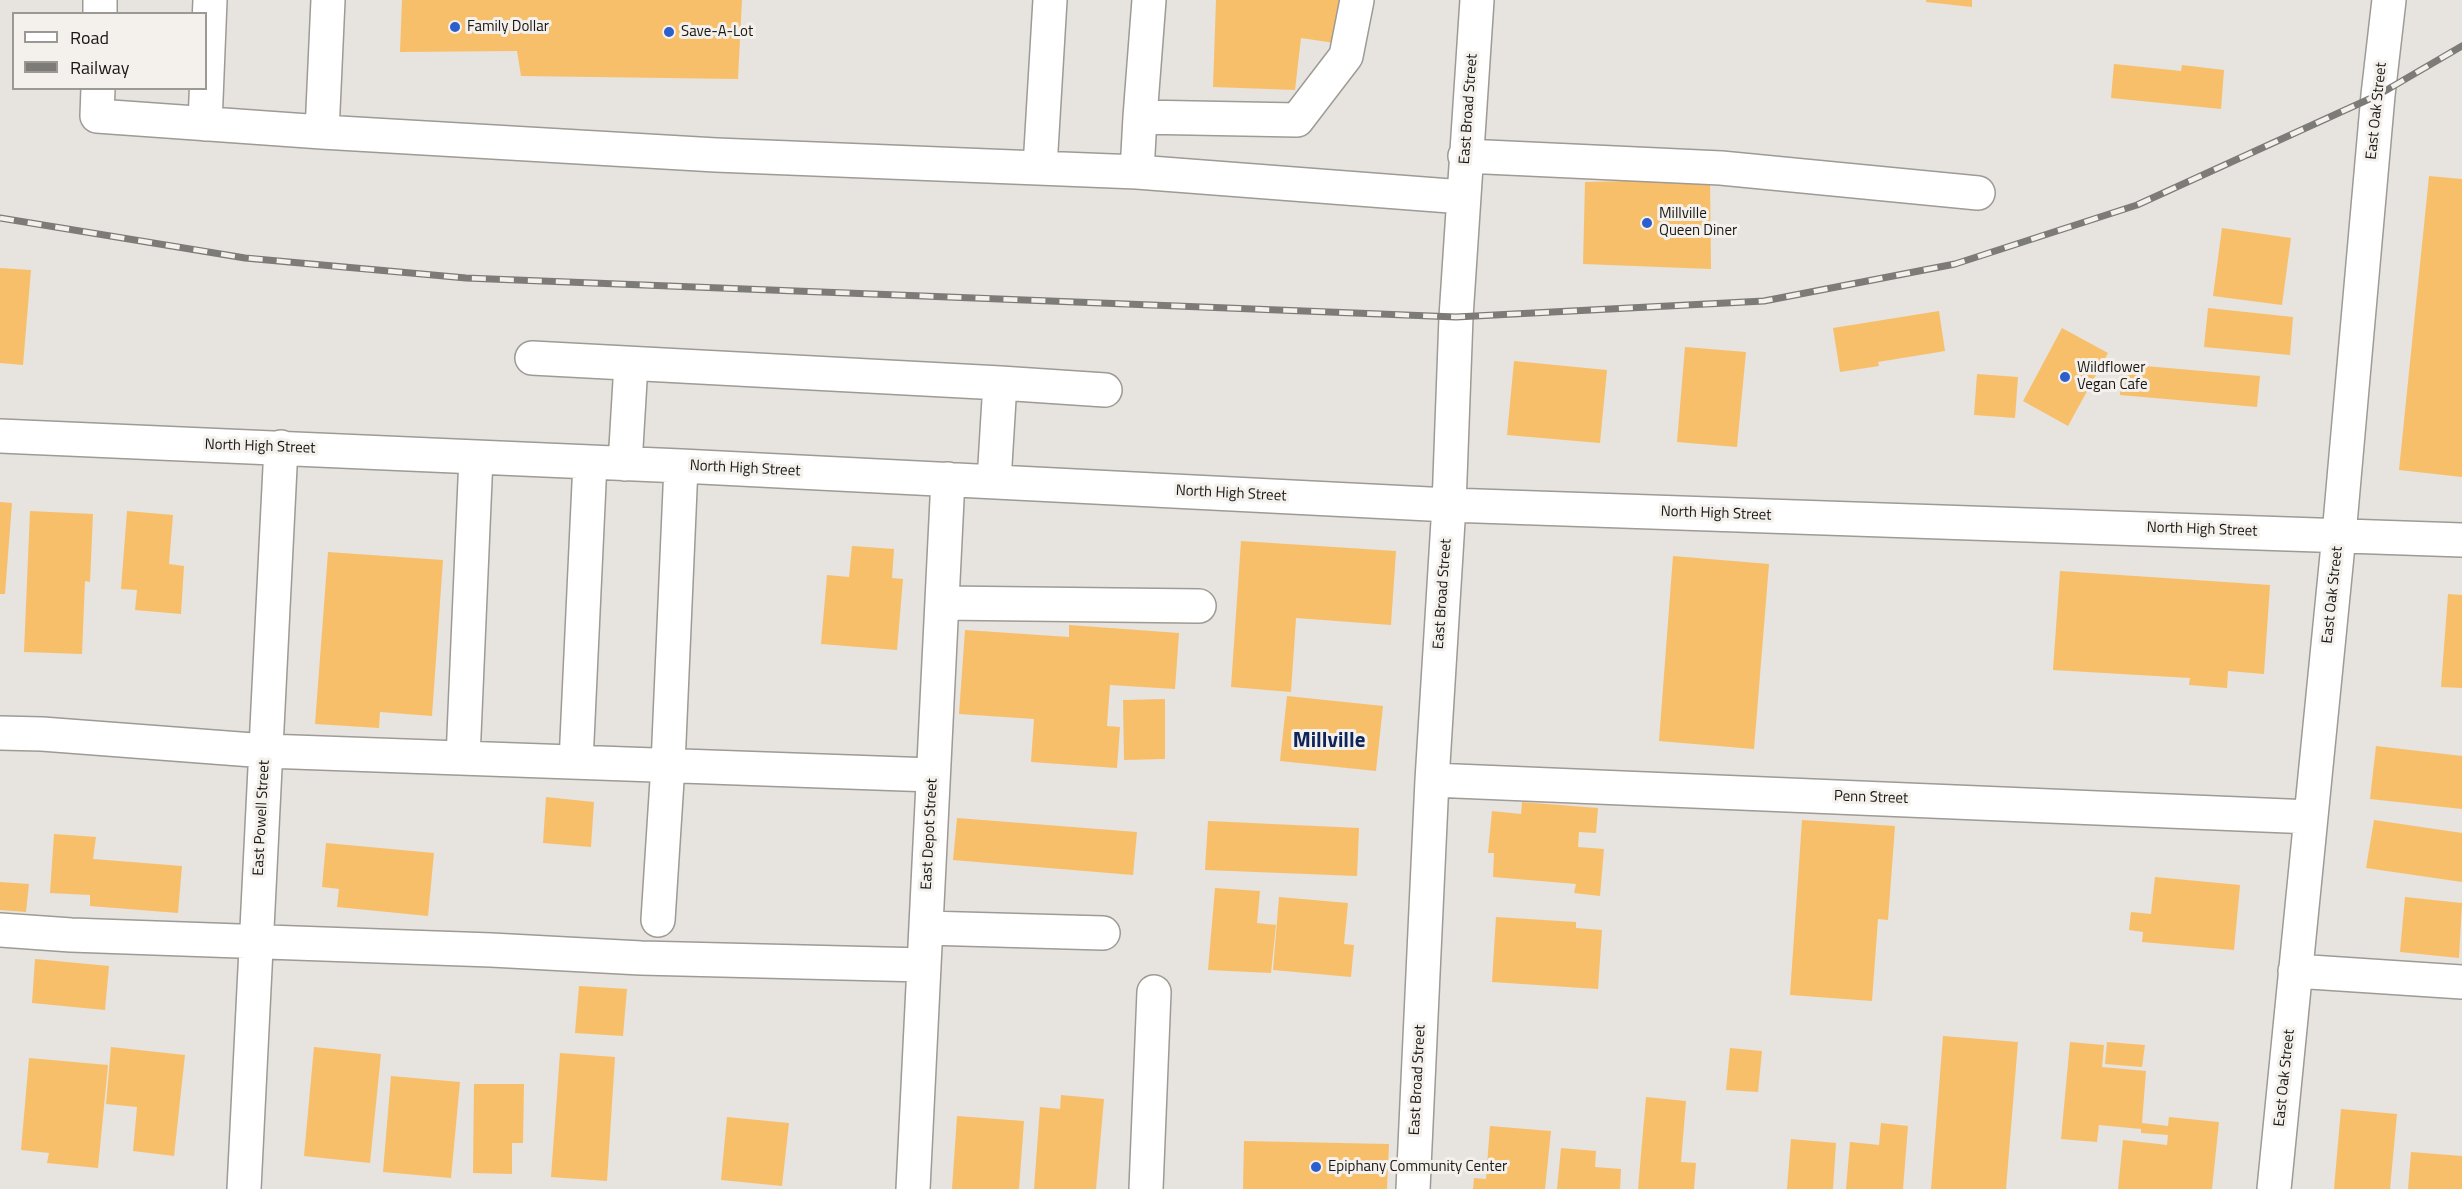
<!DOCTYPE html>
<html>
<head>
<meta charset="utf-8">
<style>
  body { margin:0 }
  #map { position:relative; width:2462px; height:1189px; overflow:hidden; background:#e7e3de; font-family:"Titillium Web",sans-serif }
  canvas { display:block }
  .legend { position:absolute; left:12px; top:12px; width:195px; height:78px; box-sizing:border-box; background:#f4f0eb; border:2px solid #9c9995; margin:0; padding:8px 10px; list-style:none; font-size:18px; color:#181715 }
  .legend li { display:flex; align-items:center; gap:12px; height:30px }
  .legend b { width:30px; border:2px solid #9c9995 }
</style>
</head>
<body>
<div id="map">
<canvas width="2462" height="1189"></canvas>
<ul class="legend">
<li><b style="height:8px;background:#fff"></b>Road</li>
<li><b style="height:8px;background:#7d7b77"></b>Railway</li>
</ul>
</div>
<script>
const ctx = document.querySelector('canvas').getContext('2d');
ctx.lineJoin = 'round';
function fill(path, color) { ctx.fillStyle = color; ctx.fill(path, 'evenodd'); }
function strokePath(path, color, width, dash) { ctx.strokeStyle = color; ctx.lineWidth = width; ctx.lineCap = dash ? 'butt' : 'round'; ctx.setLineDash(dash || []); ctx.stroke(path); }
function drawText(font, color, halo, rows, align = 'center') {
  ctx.font = font + ' "Titillium Web",sans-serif'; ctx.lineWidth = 6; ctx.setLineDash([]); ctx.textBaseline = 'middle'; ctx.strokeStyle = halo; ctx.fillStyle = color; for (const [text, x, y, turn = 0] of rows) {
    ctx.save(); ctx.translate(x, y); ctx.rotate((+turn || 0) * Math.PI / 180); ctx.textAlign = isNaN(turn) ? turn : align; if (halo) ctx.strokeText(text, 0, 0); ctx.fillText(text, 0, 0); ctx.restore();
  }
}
const building = new Path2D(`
  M 402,0 L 742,0 L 738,79 L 521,76 L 517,51 L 400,52 Z
  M 1216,0 L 1341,0 L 1341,44 L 1301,38 L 1295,90 L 1213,87 Z
  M 1926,0 L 1972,0 L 1972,7 L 1926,2 Z
  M 2114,64 L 2181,71 L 2182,65 L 2224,70 L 2221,109 L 2111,98 Z
  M 2429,176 L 2462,179 L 2462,477 L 2399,470 Z
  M 1710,179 L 1711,269 L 1583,264 L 1585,182 Z
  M 2222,228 L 2291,238 L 2282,305 L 2213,296 Z
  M 0,268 L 31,270 L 23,365 L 0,363 Z
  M 2208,308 L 2293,317 L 2290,355 L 2204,347 Z
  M 1939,311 L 1945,351 L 1878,362 L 1879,366 L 1840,372 L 1833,328 Z
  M 2062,328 L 2108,353 L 2068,426 L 2023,401 Z
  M 1685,347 L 1746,352 L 1737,447 L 1677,442 Z
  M 1514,361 L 1607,370 L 1600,443 L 1507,435 Z
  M 2122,364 L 2260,376 L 2257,407 L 2120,395 Z
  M 1977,374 L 2018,377 L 2015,418 L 1974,415 Z
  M 0,502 L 12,503 L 5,594 L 0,594 Z
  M 30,511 L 93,514 L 90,582 L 85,581 L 82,654 L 24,652 Z
  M 127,511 L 173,515 L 169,564 L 184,566 L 181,614 L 135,610 L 137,590 L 121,589 Z
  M 1241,541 L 1396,551 L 1391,625 L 1296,618 L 1291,692 L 1231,687 Z
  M 852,546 L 894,549 L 892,578 L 903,579 L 897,650 L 821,644 L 827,575 L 849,577 Z
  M 328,552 L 443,560 L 432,716 L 380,712 L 379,728 L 315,724 Z
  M 1673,556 L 1769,564 L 1754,749 L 1659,741 Z
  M 2060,571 L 2270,585 L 2264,674 L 2228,671 L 2227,688 L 2189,685 L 2190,678 L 2053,670 Z
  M 2448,594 L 2462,595 L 2462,688 L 2441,687 Z
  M 1069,625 L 1179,633 L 1175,689 L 1110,685 L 1107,726 L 1120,727 L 1117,768 L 1031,762 L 1034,719 L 959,714 L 965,630 L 1069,637 Z
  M 1287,696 L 1383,706 L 1376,771 L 1280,761 Z
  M 1165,699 L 1165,759 L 1124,760 L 1123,700 Z
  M 2376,746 L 2462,756 L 2462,809 L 2370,799 Z
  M 546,797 L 594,802 L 591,847 L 543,843 Z
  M 1522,802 L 1598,808 L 1596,833 L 1579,832 L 1578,847 L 1604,849 L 1600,896 L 1574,893 L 1576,884 L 1493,877 L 1494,853 L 1488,853 L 1492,811 L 1521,814 Z
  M 957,818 L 1137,832 L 1133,875 L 953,860 Z
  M 1802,820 L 1895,826 L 1888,920 L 1878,919 L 1872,1001 L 1790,995 Z
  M 2374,820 L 2462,833 L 2462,882 L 2366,868 Z
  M 1208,821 L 1359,828 L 1357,876 L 1205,870 Z
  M 54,834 L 96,837 L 93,859 L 182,866 L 178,913 L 90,906 L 90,895 L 50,893 Z
  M 326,843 L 434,853 L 428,916 L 337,907 L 339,889 L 322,887 Z
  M 2155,877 L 2240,885 L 2234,950 L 2142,942 L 2143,932 L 2129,930 L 2131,912 L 2151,914 Z
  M 0,882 L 29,884 L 26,912 L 0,910 Z
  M 1215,888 L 1260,891 L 1257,923 L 1276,925 L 1271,973 L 1208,970 Z
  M 1279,897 L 1348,903 L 1344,944 L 1354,945 L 1351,977 L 1273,970 Z
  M 2405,897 L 2462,903 L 2459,958 L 2400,952 Z
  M 1496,917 L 1576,922 L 1576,928 L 1602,930 L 1598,989 L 1492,982 Z
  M 35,959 L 109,966 L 105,1010 L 32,1003 Z
  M 579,986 L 627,989 L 623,1036 L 575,1033 Z
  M 1943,1036 L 2018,1042 L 2006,1189 L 1931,1189 Z
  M 2070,1042 L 2104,1045 L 2102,1067 L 2146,1071 L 2142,1123 L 2168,1126 L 2169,1117 L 2219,1122 L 2212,1189 L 2118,1189 L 2123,1140 L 2167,1145 L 2168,1135 L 2141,1133 L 2141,1129 L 2099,1125 L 2097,1142 L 2061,1139 Z
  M 2107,1042 L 2145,1045 L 2142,1067 L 2105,1064 Z
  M 111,1047 L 185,1055 L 174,1156 L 133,1151 L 137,1107 L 106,1104 Z
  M 314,1047 L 381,1054 L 370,1163 L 304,1156 Z
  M 1730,1048 L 1762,1051 L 1758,1092 L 1726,1090 Z
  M 560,1053 L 615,1057 L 607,1181 L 551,1177 Z
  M 29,1058 L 108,1065 L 98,1168 L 47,1163 L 49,1153 L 21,1150 Z
  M 391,1076 L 460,1082 L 451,1178 L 383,1172 Z
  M 474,1084 L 524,1084 L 523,1143 L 512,1143 L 512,1174 L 473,1173 Z
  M 1061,1095 L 1104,1099 L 1096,1189 L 1034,1189 L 1040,1107 L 1060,1109 Z
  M 1646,1097 L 1686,1101 L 1681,1162 L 1696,1163 L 1694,1189 L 1638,1189 Z
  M 2341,1109 L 2397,1114 L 2390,1189 L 2334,1189 Z
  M 957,1116 L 1024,1121 L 1019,1189 L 952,1189 Z
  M 727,1117 L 789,1123 L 782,1186 L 721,1180 Z
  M 1881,1123 L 1908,1126 L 1903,1189 L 1846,1189 L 1850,1142 L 1879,1145 Z
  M 1490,1126 L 1551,1131 L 1545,1189 L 1473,1189 L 1474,1178 L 1486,1179 Z
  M 1791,1139 L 1836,1143 L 1833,1189 L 1787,1189 Z
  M 1244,1141 L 1389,1144 L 1387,1189 L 1243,1189 Z
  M 1561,1148 L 1596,1151 L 1595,1167 L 1621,1169 L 1620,1189 L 1557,1189 Z
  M 2411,1152 L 2462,1156 L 2462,1189 L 2408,1189 Z`);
const minor = new Path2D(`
  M 100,14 L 100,0
  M 98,88 L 97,116 L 322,132 L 716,155 L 1137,172 L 1463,197
  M 1140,117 L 1149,0
  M 205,124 L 210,0
  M 322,132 L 328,0
  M 1465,156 L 1721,168 L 1978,193
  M 1040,167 L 1050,0
  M 1137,172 L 1140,117 L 1297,120 L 1346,56 L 1357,0
  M 532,358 L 1000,383 L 994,481
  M 1000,383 L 1105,390
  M 0,436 L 681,466 L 1449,505 L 2462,540
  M 625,464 L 631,364
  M 942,603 L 1199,606
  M 0,733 L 42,734 L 266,751 L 932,775
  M 463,758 L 476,457
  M 576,762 L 590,462
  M 1432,780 L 2311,817
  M 658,920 L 668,765 L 681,466
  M 926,928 L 1103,933
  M 0,930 L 71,935 L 491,950 L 641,958 L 924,965
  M 2295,971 L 2462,982
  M 244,1189 L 281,447
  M 913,1189 L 948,479
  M 1146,1189 L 1154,992
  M 1413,1189 L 1432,780 L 1449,505 L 1456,317 L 1477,0
  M 2274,1189 L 2339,535 L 2378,95 L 2389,0`);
const rail = new Path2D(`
  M 0,218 L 245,258 L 466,278 L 1456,317 L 1764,301 L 1955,264 L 2137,205 L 2378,95 L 2462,46`);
const markers = [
  [455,27,6,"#2c5ecc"],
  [669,32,6,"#2c5ecc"],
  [1647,223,6,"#2c5ecc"],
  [2065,377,6,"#2c5ecc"],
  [1316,1167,6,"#2c5ecc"]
];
const poiNames = [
  ["Family Dollar",467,27],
  ["Save-A-Lot",681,32],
  ["Millville",1659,214],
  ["Queen Diner",1659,231],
  ["Wildflower",2077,368],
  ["Vegan Cafe",2077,385],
  ["Epiphany Community Center",1328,1167]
];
const streetNames = [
  ["East Broad Street",1469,109,-86],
  ["East Oak Street",2377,111,-84],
  ["North High Street",260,447,2],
  ["North High Street",745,469,3],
  ["North High Street",1231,494,3],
  ["North High Street",1716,514,2],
  ["North High Street",2202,530,2],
  ["East Broad Street",1443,594,-86],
  ["East Oak Street",2333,595,-84],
  ["Penn Street",1871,798,2],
  ["East Powell Street",262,818,-87],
  ["East Depot Street",930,834,-87],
  ["East Oak Street",2285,1078,-84],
  ["East Broad Street",1418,1080,-87]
];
const districtNames = [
  ["Millville",1329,742]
];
fill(building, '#f8bf6b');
strokePath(minor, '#9e9a95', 36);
strokePath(minor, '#fff', 33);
strokePath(rail, '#7d7b77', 7);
strokePath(rail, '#f4f0eb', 4.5, [14]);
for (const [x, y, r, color] of markers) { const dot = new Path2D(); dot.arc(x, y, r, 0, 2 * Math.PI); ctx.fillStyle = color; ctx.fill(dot); strokePath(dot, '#f4f0eb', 2); }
drawText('15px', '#181715', '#f4f0eb', poiNames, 'left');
drawText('15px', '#181715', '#f4f0eb', streetNames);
drawText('bold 21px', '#0d255a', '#f4f0eb', districtNames);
</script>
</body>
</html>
